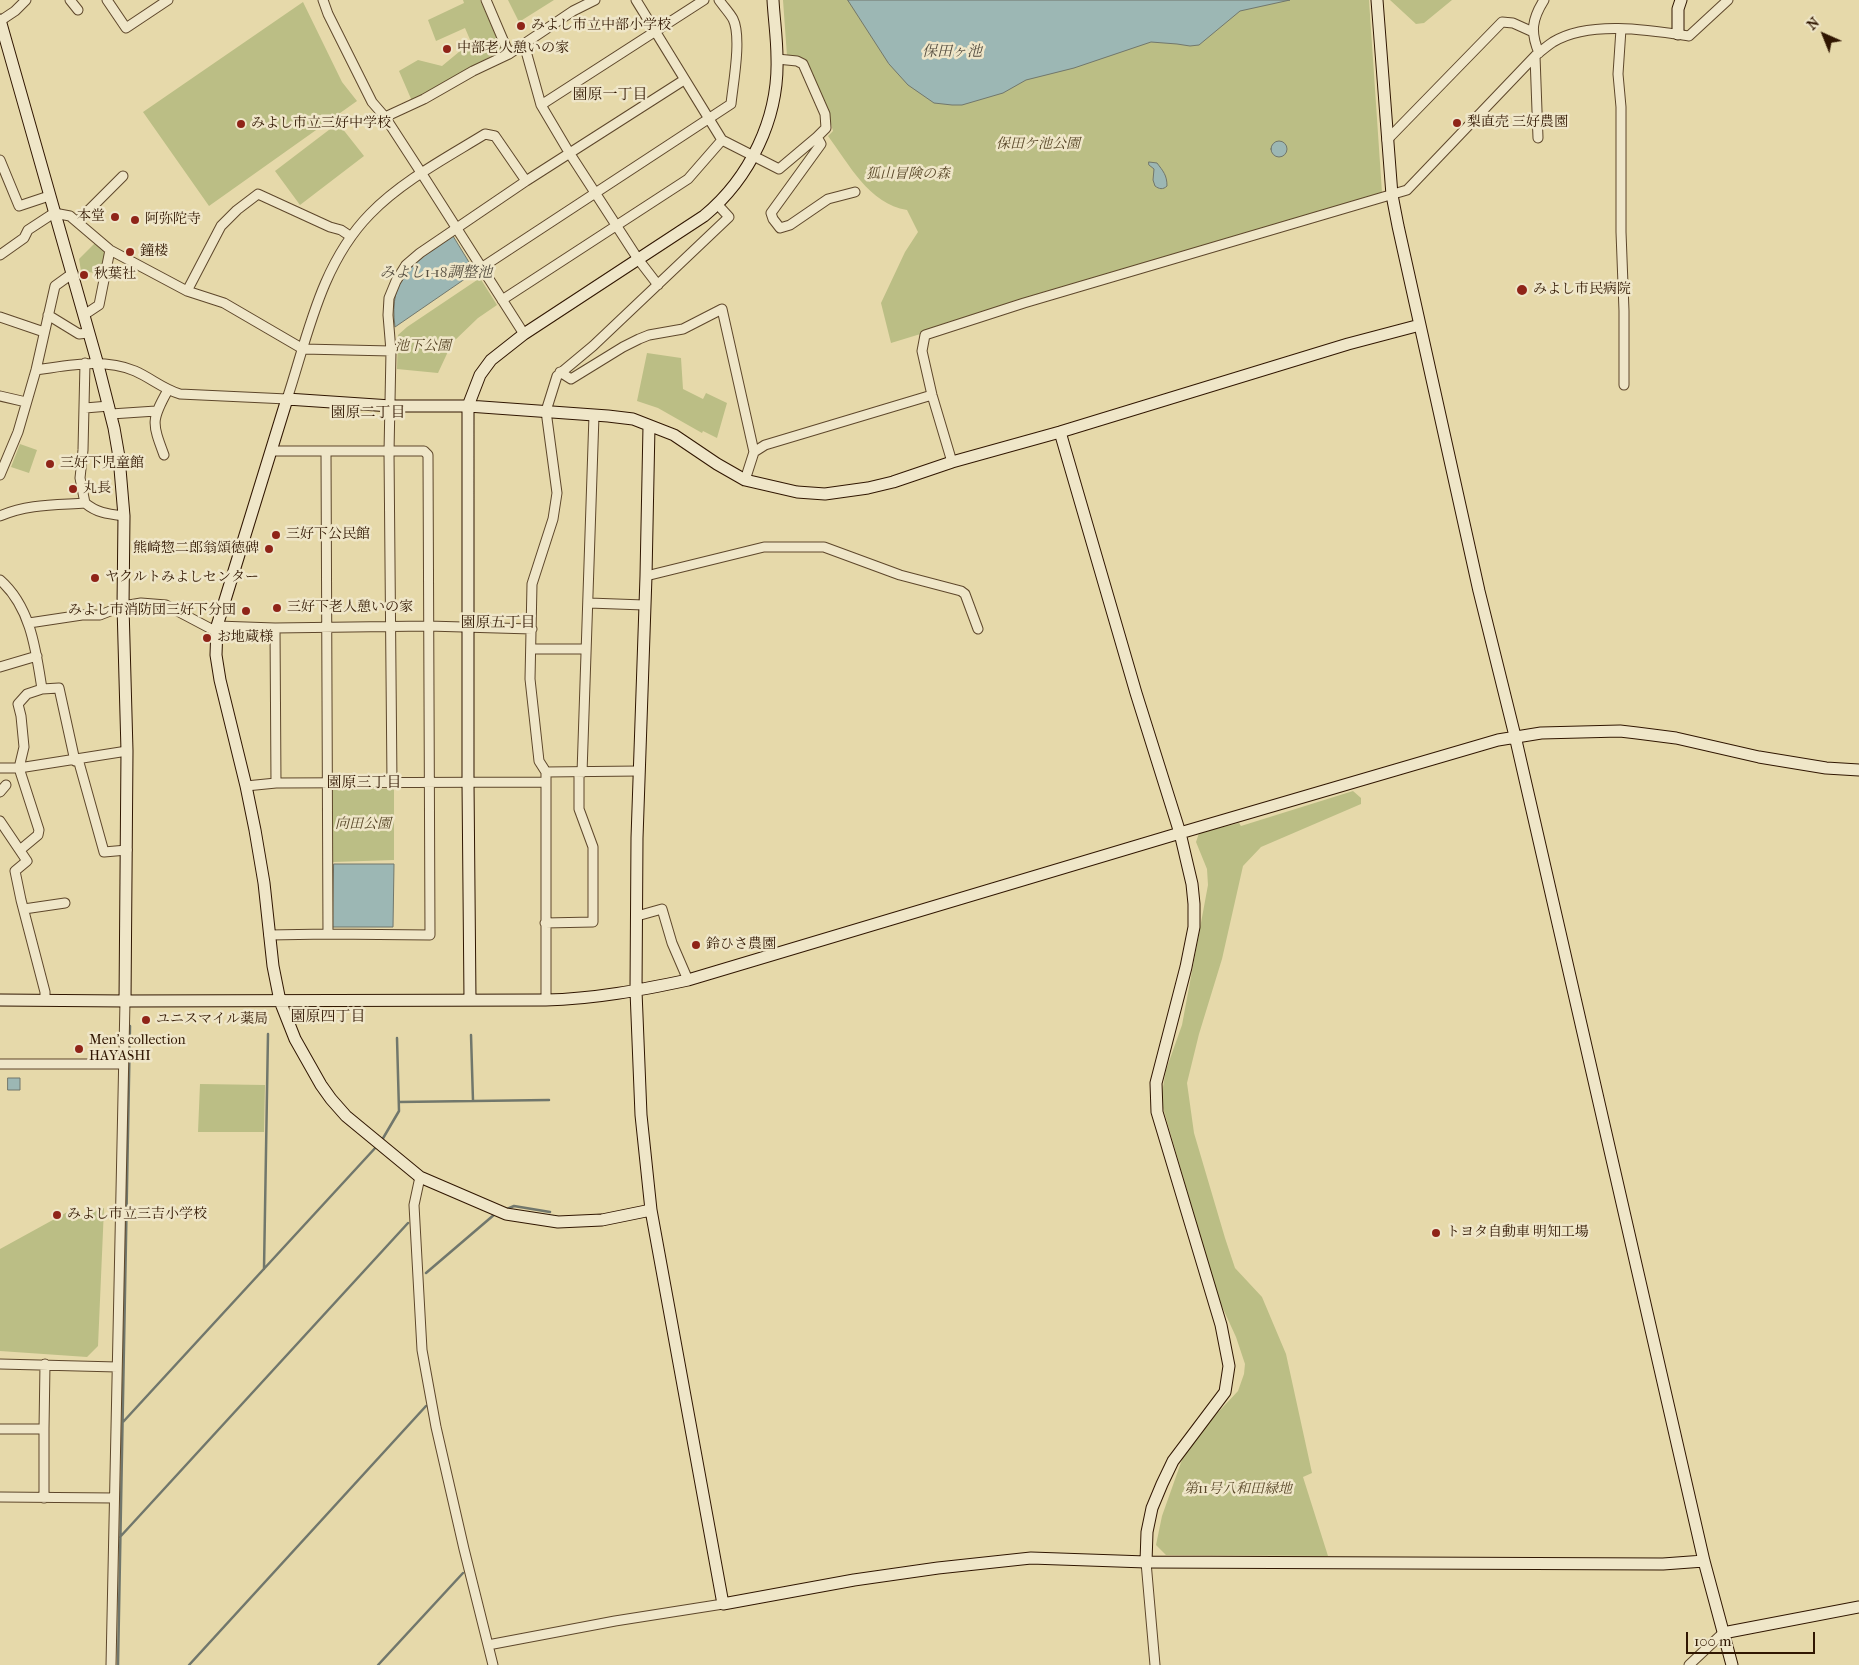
<!DOCTYPE html>
<html>
<head>
<meta charset="utf-8">
<style>
  body { margin:0 }
  #map { position:relative; width:1859px; height:1665px; overflow:hidden; background:#e6d9aa; font-family:"IM FELL French Canon",serif }
  canvas { display:block }
  .north { position:absolute; left:1799px; top:10px; width:50px; height:50px; -webkit-text-stroke:4px #efe6c8; paint-order:stroke; rotate:316deg; font-size:14px; font-weight:700; line-height:20px; text-align:center; color:#301601 }
  .north::after { content:''; display:block; margin:auto; width:18px; height:22px; background:#301601; clip-path:polygon(50% 0,100% 100%,50% 72%,0 100%) }
  .scale { position:absolute; left:1686px; top:1632px; width:129px; height:22px; box-sizing:border-box; border:2px solid #301601; border-top:0; padding-left:6px; font-size:15px; line-height:18px; white-space:nowrap; color:#301601; -webkit-text-stroke:4px #efe6c8; paint-order:stroke }
</style>
</head>
<body>
<div id="map">
<canvas width="1859" height="1665"></canvas>
<div class="north">N</div>
<div class="scale">100 m</div>
</div>
<script>
const ctx = document.querySelector('canvas').getContext('2d');
ctx.lineJoin = 'round';
function fill(path, color) { ctx.fillStyle = color; ctx.fill(path, 'evenodd'); }
function strokePath(path, color, width, dash) { ctx.strokeStyle = color; ctx.lineWidth = width; ctx.lineCap = dash ? 'butt' : 'round'; ctx.setLineDash(dash || []); ctx.stroke(path); }
function drawText(font, color, halo, rows, align = 'center') {
  ctx.font = font + ' "IM FELL French Canon","Noto Serif JP",serif'; ctx.lineWidth = 5; ctx.setLineDash([]); ctx.textBaseline = 'middle'; ctx.strokeStyle = halo; ctx.fillStyle = color; for (const [text, x, y, turn = 0] of rows) {
    ctx.save(); ctx.translate(x, y); ctx.rotate((+turn || 0) * Math.PI / 180); ctx.textAlign = isNaN(turn) ? turn : align; if (halo) ctx.strokeText(text, 0, 0); ctx.fillText(text, 0, 0); ctx.restore();
  }
}
const green = new Path2D(`
  M 463,0 L 480,0 L 502,50 L 412,101 L 399,71 L 418,60 L 442,66 L 471,42 L 465,28 L 436,41 L 428,20 L 464,3 Z
  M 508,0 L 554,0 L 519,22 Z
  M 783,0 L 1369,0 L 1382,193 L 891,343 L 881,303 L 905,252 L 918,232 L 907,210 C 869,204 849,164 828,136 L 833,131 L 827,110 L 807,62 L 787,56 Z
  M 1390,0 L 1452,0 L 1424,23 L 1416,24 Z
  M 303,2 L 342,82 L 357,101 L 209,206 L 143,112 Z
  M 338,123 L 364,156 L 300,205 L 275,171 Z
  M 96,242 L 108,254 L 102,274 L 81,271 L 79,259 Z
  M 480,278 L 497,305 L 478,318 L 452,343 L 438,373 L 397,369 L 398,335 L 407,327 Z
  M 647,353 L 681,358 L 683,389 L 703,399 L 706,393 L 727,403 L 717,438 L 703,431 L 702,433 L 658,408 L 637,401 Z
  M 20,444 L 37,450 L 29,473 L 11,467 Z
  M 332,789 L 394,789 L 394,860 L 333,862 Z
  M 1353,791 L 1361,798 L 1361,804 L 1261,847 L 1243,866 L 1222,959 L 1199,1034 L 1187,1083 L 1194,1133 L 1225,1238 L 1235,1268 L 1262,1297 L 1286,1354 L 1312,1473 L 1303,1477 L 1328,1556 L 1166,1555 L 1156,1545 L 1162,1516 L 1184,1454 L 1194,1438 L 1238,1391 L 1244,1374 L 1245,1364 L 1236,1337 L 1219,1300 L 1163,1108 L 1162,1093 L 1166,1070 L 1182,1025 L 1208,885 L 1207,869 L 1196,842 L 1199,833 L 1239,823 L 1241,826 Z
  M 200,1084 L 265,1085 L 264,1132 L 198,1132 Z
  M 104,1208 L 98,1346 L 87,1357 L 0,1351 L 0,1249 L 71,1210 L 87,1215 Z`);
const water = new Path2D(`
  M 848,0 L 1290,0 L 1240,11 L 1199,45 L 1190,46 L 1177,44 L 1151,42 L 1074,68 L 1026,80 L 1003,93 L 962,105 L 952,105 L 934,103 L 908,85 L 889,64 Z
  M1271 149a8 8 0 1 1 16 0a8 8 0 1 1-16 0Z
  M 1149,162 L 1157,163 C 1163,171 1167,175 1167,186 C 1163,190 1159,189 1155,186 L 1153,180 L 1154,169 L 1149,165 Z
  M 453,236 L 475,272 L 395,327 C 388,276 414,261 453,236 Z
  M 334,864 L 394,864 L 393,927 L 333,927 Z
  M 8,1078 L 20,1078 L 20,1090 L 8,1090 Z`);
const stream = new Path2D(`
  M 471,1035 L 473,1101
  M 399,1102 L 549,1100
  M 382,1140 L 399,1111 L 397,1038
  M 507,1209 L 514,1206 L 550,1212
  M 264,1269 L 268,1034
  M 426,1273 L 495,1214
  M 123,1422 L 377,1146
  M 120,1537 L 408,1223
  M 118,1665 L 130,1026
  M 189,1665 L 426,1406
  M 378,1665 L 463,1573`);
const street = new Path2D(`
  M 70,0 L 78,10
  M 107,0 L 126,28 L 168,0
  M 323,0 L 328,14 L 372,102 L 385,117 L 422,174 L 524,334
  M 486,0 L 509,54
  M 636,0 L 722,140 L 779,169 L 817,137
  M 0,21 L 15,11 L 26,0
  M 1621,29 L 1618,74 L 1621,107 L 1621,232 L 1624,311 L 1624,385
  M 524,44 L 541,105
  M 1539,53 C 1530,32 1532,19 1544,0
  M 1535,56 L 1538,138
  M 777,59 L 797,61 L 803,64 L 825,114 L 826,128 L 817,137 L 821,144 L 771,213 L 773,219 L 780,228 L 790,225 L 828,199 L 855,192
  M 385,117 L 424,99 L 473,71 L 509,54 L 573,11 L 595,0
  M 1387,140 L 1502,22 L 1513,23 L 1533,32
  M 0,160 L 19,206 L 49,196
  M 78,221 L 123,176
  M 0,255 L 24,238 L 28,230 L 54,213 L 70,216 L 110,250 L 187,291 L 224,303 L 303,349 L 391,351
  M 481,268 L 731,104 C 733,84 742,37 733,19 C 729,12 723,6 719,0
  M 658,285 L 638,259 L 570,154 L 541,105 L 704,0
  M 187,291 L 221,226 L 237,210 L 258,194 L 330,227 L 341,230 L 350,236
  M 502,300 L 688,179 L 722,140
  M 48,315 L 79,334 L 88,333
  M 84,315 L 99,305 L 110,250
  M 0,317 L 44,332
  M 36,370 C 68,365 104,358 135,371 C 151,378 163,389 180,394 L 287,399 C 308,335 321,264 370,214 C 402,181 446,158 485,134 L 495,136 L 526,181
  M 560,372 L 571,379 L 623,347 L 639,339 L 649,335 L 683,329 L 722,309 L 754,452 L 765,445 L 932,395
  M 0,396 L 26,402
  M 85,408 L 109,406
  M 111,414 L 156,411
  M 271,451 L 424,451 L 428,455 L 430,935 L 328,934
  M 164,455 C 152,423 151,420 168,390
  M 952,462 L 932,395 L 922,351 L 925,335 L 1024,303 L 1407,190 L 1535,56 C 1541,51 1547,46 1553,42 C 1589,20 1650,30 1689,36 L 1728,0
  M 0,475 L 18,432 L 36,370 L 55,286 L 73,273
  M 745,480 L 754,452
  M 85,503 C 97,513 108,514 124,516
  M 0,516 C 27,504 56,505 85,503 L 80,478 L 83,450 L 85,363
  M 646,576 L 764,547 L 824,547 L 900,575 L 961,591 L 965,594 L 978,629
  M 0,580 C 31,607 36,651 42,689 L 59,688 L 75,761
  M 589,603 L 644,605
  M 29,623 L 82,615 L 100,615 L 123,606 L 141,603 L 166,605 L 217,632
  M 217,626 L 275,628 L 428,626 L 532,629
  M 275,628 L 276,783
  M 531,649 L 586,649
  M 0,667 L 37,656
  M 78,759 L 104,852 L 127,850
  M 0,768 L 19,768 L 127,751
  M 546,772 L 639,771
  M 582,773 C 585,653 591,534 594,415
  M 392,783 L 389,452 L 391,351 L 388,315 L 389,298 L 396,281 L 406,265 L 420,253 L 526,181 L 684,80
  M 246,786 L 276,783 L 545,782
  M 0,792 L 6,785
  M 0,821 L 27,861 L 15,871 L 21,900 L 45,992 L 45,1000
  M 20,850 L 38,835 L 39,830 L 19,768 L 24,747 L 21,716 L 18,704 L 27,694 L 42,689
  M 24,909 L 65,903
  M 637,916 L 662,909 L 672,943 L 688,980
  M 545,923 L 593,922 L 593,847 L 579,809 L 579,773
  M 269,935 L 328,934 L 326,452
  M 546,1000 L 546,772 L 539,761 L 530,679 L 532,584 L 553,519 L 557,493 L 546,411 L 557,376 L 593,346 L 729,217 L 718,205
  M 0,1064 L 123,1064
  M 420,1177 L 414,1205 L 422,1350 L 436,1427 L 464,1549 L 493,1665
  M 0,1364 L 117,1367
  M 0,1429 L 44,1429
  M 0,1497 L 114,1498
  M 44,1498 L 44,1429 L 45,1364
  M 1146,1562 L 1155,1665
  M 488,1645 L 615,1621 L 723,1604
  M 111,1665 L 125,1001
  M 1689,1665 L 1723,1633`);
const secondary = new Path2D(`
  M 1377,0 L 1392,195 L 1398,226 L 1479,591 L 1515,736 L 1704,1561 L 1732,1665
  M 0,20 L 98,365 L 114,428 L 119,457 L 124,516 L 123,606 L 127,751 L 125,1001
  M 1678,34 L 1678,9 L 1681,0
  M 649,426 L 646,576 L 637,838 L 636,991 L 641,1115 L 651,1210 L 723,1604 L 854,1580 L 938,1568 L 1031,1558 L 1146,1562 L 1663,1564 L 1704,1561
  M 1060,432 L 1136,693 L 1180,833 L 1192,884 L 1194,904 L 1194,927 L 1186,967 L 1156,1083 L 1157,1112 L 1221,1325 L 1229,1366 L 1225,1392 L 1173,1461 L 1162,1484 L 1152,1508 L 1147,1532 L 1146,1562
  M 0,1000 L 125,1001 L 546,1000 C 594,999 641,990 688,980 L 1180,833 L 1498,740 L 1541,733 L 1620,731 L 1637,733 L 1676,738 L 1759,757 L 1826,768 L 1859,770
  M 470,1000 L 468,783 L 468,406 L 480,375 L 491,360 L 524,334 L 704,216 C 750,178 779,118 777,58 C 777,38 774,19 773,0
  M 651,1210 L 602,1220 L 558,1222 L 506,1214 L 420,1177 L 346,1116 L 331,1099 L 321,1085 L 295,1039 L 280,1001 L 273,966 L 264,883 L 255,830 L 246,786 L 220,680 L 216,655 L 217,626 L 287,399 L 391,406 L 468,406 L 608,416 L 633,419 L 674,435 L 717,464 L 745,480 L 797,492 L 825,494 L 868,488 L 893,482 L 952,462 L 1060,432 L 1348,344 L 1420,325
  M 1723,1633 L 1859,1607`);
const markers = [
  [521,26,5,"#8f2418"],
  [447,49,5,"#8f2418"],
  [1457,123,5,"#8f2418"],
  [241,124,5,"#8f2418"],
  [115,217,5,"#8f2418"],
  [135,220,5,"#8f2418"],
  [130,252,5,"#8f2418"],
  [84,275,5,"#8f2418"],
  [1522,290,6,"#8f2418"],
  [50,464,5,"#8f2418"],
  [73,489,5,"#8f2418"],
  [276,535,5,"#8f2418"],
  [269,549,5,"#8f2418"],
  [95,578,5,"#8f2418"],
  [277,608,5,"#8f2418"],
  [246,611,5,"#8f2418"],
  [207,638,5,"#8f2418"],
  [696,945,5,"#8f2418"],
  [146,1020,5,"#8f2418"],
  [79,1049,5,"#8f2418"],
  [57,1215,5,"#8f2418"],
  [1436,1233,5,"#8f2418"]
];
const poiNames = [
  ["みよし市立中部小学校",531,26],
  ["中部老人憩いの家",457,49],
  ["梨直売 三好農園",1467,123],
  ["みよし市立三好中学校",251,124],
  ["本堂",105,217,"right"],
  ["阿弥陀寺",145,220],
  ["鐘楼",140,252],
  ["秋葉社",94,275],
  ["みよし市民病院",1533,290],
  ["三好下児童館",60,464],
  ["丸長",83,489],
  ["三好下公民館",286,535],
  ["熊崎惣二郎翁頌徳碑",259,549,"right"],
  ["ヤクルトみよしセンター",105,578],
  ["三好下老人憩いの家",287,608],
  ["みよし市消防団三好下分団",236,611,"right"],
  ["お地蔵様",217,638],
  ["鈴ひさ農園",706,945],
  ["ユニスマイル薬局",156,1020],
  ["Men's collection",89,1041],
  ["HAYASHI",89,1057],
  ["みよし市立三吉小学校",67,1215],
  ["トヨタ自動車 明知工場",1446,1233]
];
const parkNames = [
  ["保田ケ池公園",1038,145],
  ["狐山冒険の森",908,175],
  ["池下公園",423,347],
  ["向田公園",363,825],
  ["第11号八和田緑地",1238,1490]
];
const waterNames = [
  ["保田ヶ池",952,52],
  ["みよし1-18調整池",436,273]
];
const neighbourhoodNames = [
  ["園原一丁目",610,95],
  ["園原二丁目",368,413],
  ["園原五丁目",498,623],
  ["園原三丁目",364,783],
  ["園原四丁目",328,1017]
];
fill(green, '#bbbe85');
fill(water, '#9cb7b4');
strokePath(water, '#71776c', 1);
strokePath(stream, '#71776c', 2.5);
strokePath(street, '#5e472b', 11);
strokePath(secondary, '#301601', 13);
strokePath(street, '#efe6c8', 9);
strokePath(secondary, '#efe6c8', 11);
for (const [x, y, r, color] of markers) { const dot = new Path2D(); dot.arc(x, y, r, 0, 2 * Math.PI); ctx.fillStyle = color; ctx.fill(dot); strokePath(dot, '#efe6c8', 2); }
drawText('14px', '#301601', '#efe6c8', poiNames, 'left');
drawText('italic 14px', '#5a4829', '#efe6c8', parkNames);
drawText('italic 15px', '#564e40', '#efe6c8', waterNames);
drawText('15px', '#301601', '#efe6c8', neighbourhoodNames);
</script>
</body>
</html>
